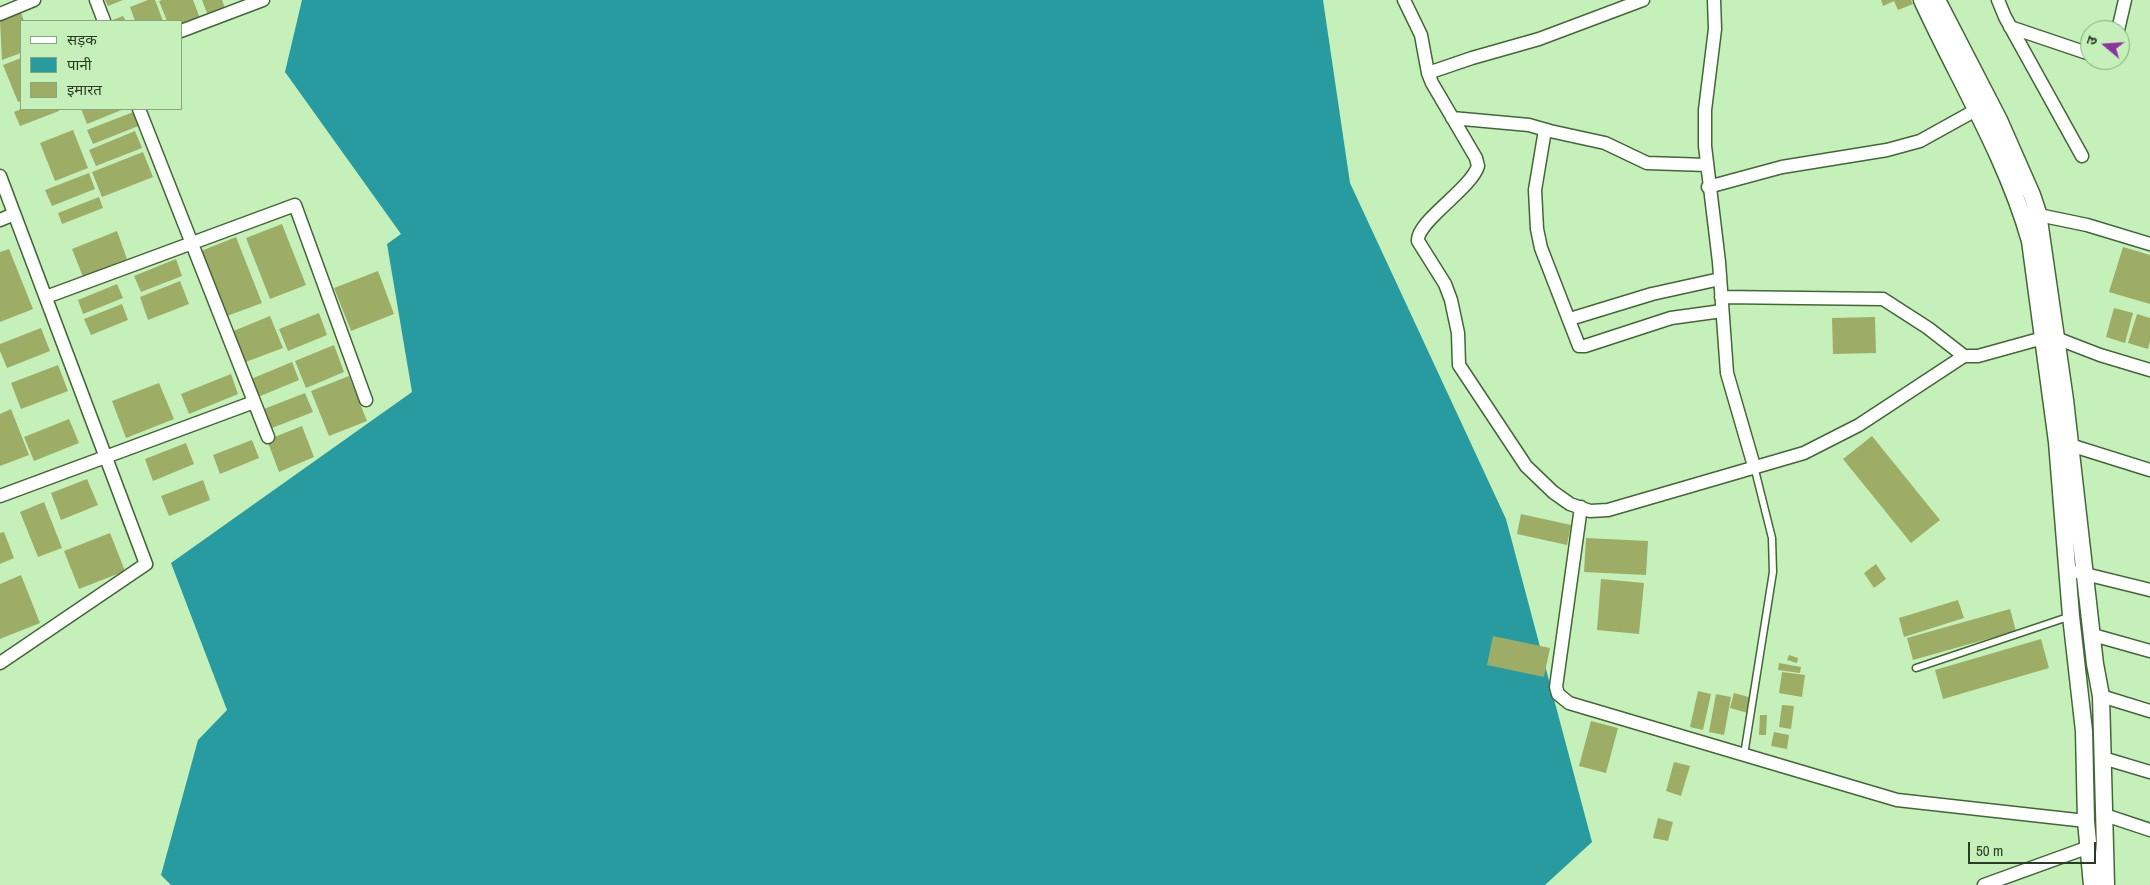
<!DOCTYPE html>
<html>
<head>
<meta charset="utf-8">
<style>
  body { margin:0 }
  #map { position:relative; width:2150px; height:885px; overflow:hidden; background:#c5f0b9; font-family:"Archivo Narrow","Noto Sans Devanagari",sans-serif }
  canvas { display:block }
  .legend { position:absolute; left:20px; top:20px; width:162px; height:90px; box-sizing:border-box; background:#c5f0b9; border:1px solid #87a87e; margin:0; padding:6px 9px; list-style:none; font-size:15px; color:#2a3b25 }
  .legend li { display:flex; align-items:center; gap:10px; height:25px }
  .legend b { width:25px; border:1px solid #87a87e }
  .north { position:absolute; left:2080px; top:20px; width:50px; height:50px; box-sizing:border-box; background:#c5f0b9; border:1px solid #87a87e; border-radius:50%; rotate:288deg; font-size:14px; font-weight:700; line-height:20px; text-align:center; color:#2a3b25 }
  .north::after { content:''; display:block; margin:auto; width:18px; height:22px; background:#8a34a1; clip-path:polygon(50% 0,100% 100%,50% 72%,0 100%) }
  .scale { position:absolute; left:1968px; top:842px; width:128px; height:22px; box-sizing:border-box; border:2px solid #2a3b25; border-top:0; padding-left:6px; font-size:15px; line-height:18px; white-space:nowrap; color:#2a3b25; -webkit-text-stroke:4px #c5f0b9; paint-order:stroke }
</style>
</head>
<body>
<div id="map">
<canvas width="2150" height="885"></canvas>
<ul class="legend">
<li><b style="height:6px;background:#fff"></b>सड़क</li>
<li><b style="height:14px;background:#279ba0"></b>पानी</li>
<li><b style="height:14px;background:#9ead65"></b>इमारत</li>
</ul>
<div class="north">उ</div>
<div class="scale">50 m</div>
</div>
<script>
const ctx = document.querySelector('canvas').getContext('2d');
ctx.lineJoin = 'round';
function fill(path, color) { ctx.fillStyle = color; ctx.fill(path, 'evenodd'); }
function strokePath(path, color, width, dash) { ctx.strokeStyle = color; ctx.lineWidth = width; ctx.lineCap = dash ? 'butt' : 'round'; ctx.setLineDash(dash || []); ctx.stroke(path); }
const water = new Path2D(`
  M 302,0 L 1323,0 L 1350,183 L 1506,519 L 1592,842 L 1545,885 L 171,885 L 161,875 L 198,740 L 227,710 L 171,563 L 412,392 L 387,244 L 401,234 L 285,72 Z`);
const building = new Path2D(`
  M 105,0 L 123,0 L 108,6 Z
  M 148,0 L 155,0 L 163,21 L 135,21 L 130,7 Z
  M 162,0 L 193,0 L 201,21 L 181,29 L 181,21 L 167,21 L 159,1 Z
  M 202,0 L 222,0 L 226,11 L 209,18 Z
  M 1881,0 L 1911,0 L 1913,4 L 1898,10 L 1894,1 L 1883,6 Z
  M 21,13 L 24,21 L 21,21 L 21,53 L 2,60 L 0,21 Z
  M 123,16 L 126,21 L 110,21 Z
  M 21,58 L 21,101 L 18,102 L 3,65 Z
  M 21,109 L 59,109 L 59,111 L 20,126 L 14,112 Z
  M 81,109 L 124,109 L 87,124 Z
  M 136,111 L 141,125 L 93,144 L 87,130 Z
  M 73,130 L 88,168 L 55,181 L 40,143 Z
  M 135,131 L 142,148 L 96,166 L 89,150 Z
  M 143,152 L 153,177 L 102,197 L 92,172 Z
  M 89,173 L 95,189 L 52,206 L 45,190 Z
  M 99,197 L 103,208 L 62,224 L 58,213 Z
  M 282,224 L 306,285 L 270,299 L 246,238 Z
  M 117,231 L 127,259 L 83,277 L 72,249 Z
  M 236,237 L 262,303 L 227,316 L 201,251 Z
  M 2123,247 L 2150,255 L 2150,304 L 2109,292 Z
  M 9,249 L 33,309 L 0,322 L 0,252 Z
  M 176,259 L 182,276 L 141,292 L 134,276 Z
  M 378,271 L 394,314 L 351,331 L 334,288 Z
  M 180,281 L 189,304 L 148,320 L 140,297 Z
  M 117,284 L 123,298 L 83,314 L 78,300 Z
  M 122,304 L 128,320 L 91,335 L 84,319 Z
  M 2114,308 L 2133,313 L 2125,343 L 2106,337 Z
  M 319,313 L 327,335 L 288,351 L 279,329 Z
  M 2137,314 L 2150,318 L 2150,341 L 2148,349 L 2128,343 Z
  M 270,316 L 283,348 L 243,363 L 231,332 Z
  M 1875,317 L 1876,353 L 1833,354 L 1832,318 Z
  M 41,328 L 50,351 L 7,368 L 0,351 L 0,344 Z
  M 334,345 L 344,372 L 306,388 L 295,361 Z
  M 292,362 L 299,380 L 258,397 L 251,379 Z
  M 58,365 L 68,391 L 21,409 L 11,383 Z
  M 231,374 L 238,394 L 189,414 L 181,394 Z
  M 349,376 L 367,421 L 329,436 L 311,391 Z
  M 159,383 L 174,419 L 126,438 L 112,401 Z
  M 305,393 L 313,412 L 272,428 L 264,409 Z
  M 11,409 L 29,455 L 0,466 L 0,414 Z
  M 69,419 L 79,443 L 34,461 L 24,437 Z
  M 302,426 L 314,457 L 279,472 L 267,440 Z
  M 1872,436 L 1940,520 L 1911,543 L 1843,459 Z
  M 252,440 L 259,458 L 220,474 L 213,455 Z
  M 186,443 L 194,464 L 153,481 L 145,459 Z
  M 87,479 L 98,505 L 61,520 L 51,493 Z
  M 203,480 L 210,500 L 169,516 L 161,496 Z
  M 44,502 L 62,548 L 38,557 L 20,512 Z
  M 1521,514 L 1571,525 L 1567,545 L 1517,534 Z
  M 4,532 L 14,558 L 0,564 L 0,533 Z
  M 110,533 L 125,571 L 79,589 L 64,551 Z
  M 1586,538 L 1648,541 L 1646,575 L 1584,572 Z
  M 1876,564 L 1886,579 L 1874,588 L 1864,573 Z
  M 21,575 L 40,623 L 0,639 L 0,584 Z
  M 1601,579 L 1644,583 L 1639,634 L 1597,630 Z
  M 1958,600 L 1964,618 L 1904,637 L 1899,618 Z
  M 2010,609 L 2016,631 L 1913,660 L 1907,638 Z
  M 1493,636 L 1550,648 L 1544,677 L 1487,665 Z
  M 2041,639 L 2049,668 L 1943,699 L 1935,670 Z
  M 1789,655 L 1798,658 L 1797,663 L 1787,660 Z
  M 1779,663 L 1801,667 L 1800,673 L 1778,670 Z
  M 1782,672 L 1805,675 L 1802,697 L 1779,693 Z
  M 1698,691 L 1711,694 L 1703,730 L 1690,727 Z
  M 1734,693 L 1752,698 L 1748,713 L 1730,708 Z
  M 1716,694 L 1731,697 L 1724,735 L 1709,732 Z
  M 1782,705 L 1794,706 L 1791,729 L 1779,727 Z
  M 1760,715 L 1767,715 L 1766,735 L 1759,735 Z
  M 1591,721 L 1618,728 L 1606,773 L 1579,766 Z
  M 1774,732 L 1789,735 L 1787,749 L 1771,746 Z
  M 1674,762 L 1690,766 L 1681,796 L 1666,791 Z
  M 1658,818 L 1673,822 L 1668,841 L 1653,838 Z`);
const service = new Path2D(`
  M 1916,668 L 2071,616
  M 1744,755 L 1773,572 L 1772,538 L 1754,466`);
const minor = new Path2D(`
  M 96,0 L 104,21
  M 1404,0 L 1421,35 L 1428,73 L 1432,83 L 1476,158 L 1478,166 C 1471,189 1416,222 1418,241 L 1445,284 L 1451,300 L 1458,333 L 1459,365 L 1526,466 L 1553,492 L 1570,504 L 1590,511 L 1608,510 L 1804,453 L 1859,425 L 1964,356
  M 1714,0 L 1715,29 L 1705,110 L 1705,146 L 1719,262 L 1727,373 L 1754,466
  M 1998,0 L 2005,17 L 2082,156
  M 0,14 L 34,0
  M 2010,27 L 2090,54
  M 2118,30 L 2125,0
  M 181,31 L 263,0
  M 1428,73 L 1472,58 L 1539,39 L 1643,0
  M 139,109 L 268,437
  M 1452,118 L 1529,125 L 1550,131 L 1605,143 L 1647,163 L 1707,165
  M 1545,130 L 1535,190 L 1537,229 L 1541,248 L 1579,346 L 1585,346 L 1671,318 L 1722,311
  M 0,176 L 146,564 L 0,663
  M 1708,187 L 1782,167 L 1887,150 L 1920,141 L 1976,110
  M 2029,213 L 2087,225 L 2150,244
  M 0,220 L 14,214
  M 46,297 L 295,205 L 366,400
  M 1721,297 L 1883,299 L 1928,328 L 1964,356 L 1978,356 L 2043,338
  M 1570,319 L 1652,294 L 1720,279
  M 2056,338 L 2100,355 L 2150,370
  M 2070,445 L 2150,470
  M 0,496 L 254,402
  M 1581,507 L 1556,687 L 1558,694 L 1569,703 L 1897,800 L 2086,821
  M 2077,572 L 2150,590
  M 2093,635 L 2150,651
  M 2101,696 L 2150,711
  M 2103,758 L 2150,772
  M 2105,815 L 2150,830
  M 1984,885 L 2089,847`);
const tertiary = new Path2D(`
  M 1922,0 C 1958,79 2006,156 2030,241 L 2057,442 L 2071,616 L 2084,731 L 2086,821 L 2092,885
  M 1937,0 L 1999,120 L 2032,195 L 2038,213 L 2065,400 L 2095,664 L 2101,696 L 2106,885`);
fill(water, '#279ba0');
fill(building, '#9ead65');
strokePath(service, '#426736', 9);
strokePath(minor, '#426736', 15);
strokePath(tertiary, '#426736', 19);
strokePath(service, '#fff', 6);
strokePath(minor, '#fff', 12);
strokePath(tertiary, '#fff', 16);
</script>
</body>
</html>
